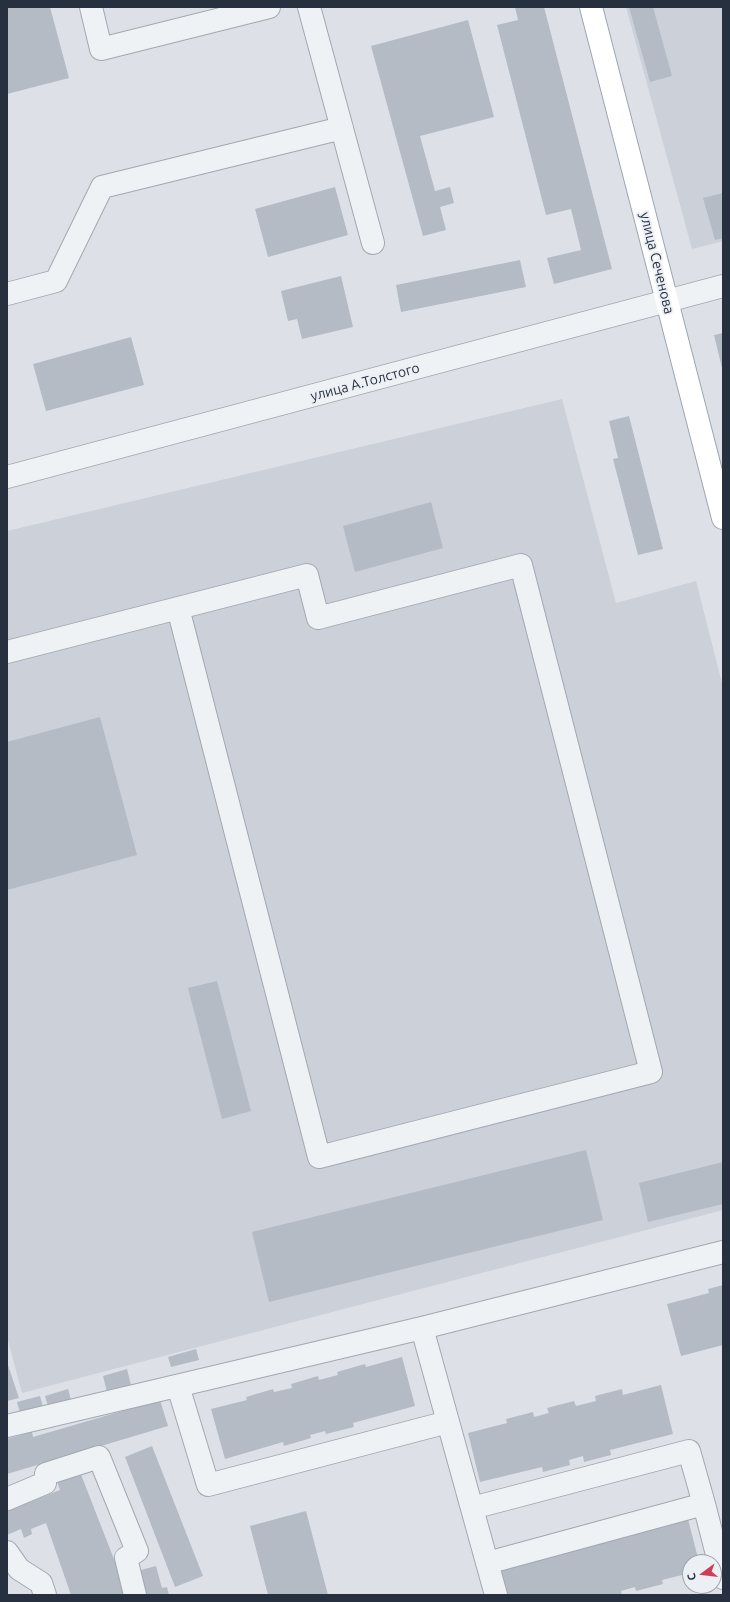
<!DOCTYPE html>
<html>
<head>
<meta charset="utf-8">
<style>
  body { margin:0 }
  #map { position:relative; width:730px; height:1602px; overflow:hidden; background:#dde1e7; font-family:Ubuntu,sans-serif }
  canvas { display:block }
  .frame { position:absolute; inset:0; border:8px solid #26303e; pointer-events:none }
  .north { position:absolute; left:682px; top:1554px; width:40px; height:40px; box-sizing:border-box; background:#ecf0f5; border:1px solid #9da3ac; border-radius:50%; rotate:255deg; font-size:11px; font-weight:700; line-height:16px; text-align:center; color:#26303e }
  .north::after { content:''; display:block; margin:auto; width:14px; height:18px; background:#cf3f5a; clip-path:polygon(50% 0,100% 100%,50% 72%,0 100%) }
</style>
</head>
<body>
<div id="map">
<canvas width="730" height="1602"></canvas>
<div class="frame"></div>
<div class="north">С</div>
</div>
<script>
const ctx = document.querySelector('canvas').getContext('2d');
ctx.lineJoin = 'round';
function fill(path, color) { ctx.fillStyle = color; ctx.fill(path, 'evenodd'); }
function strokePath(path, color, width, dash) { ctx.strokeStyle = color; ctx.lineWidth = width; ctx.lineCap = dash ? 'butt' : 'round'; ctx.setLineDash(dash || []); ctx.stroke(path); }
function drawText(font, color, halo, rows, align = 'center') {
  ctx.font = font + ' Ubuntu,sans-serif'; ctx.lineWidth = 4; ctx.setLineDash([]); ctx.textBaseline = 'middle'; ctx.strokeStyle = halo; ctx.fillStyle = color; for (const [text, x, y, turn = 0] of rows) {
    ctx.save(); ctx.translate(x, y); ctx.rotate((+turn || 0) * Math.PI / 180); ctx.textAlign = isNaN(turn) ? turn : align; if (halo) ctx.strokeText(text, 0, 0); ctx.fillText(text, 0, 0); ctx.restore();
  }
}
const built = new Path2D(`
  M 626,7 L 723,7 L 723,241 L 692,249 Z
  M 562,399 L 616,603 L 696,581 L 723,687 L 723,1210 L 22,1393 L 7,1337 L 7,531 Z`);
const building = new Path2D(`
  M 7,7 L 50,7 L 69,78 L 7,94 Z
  M 515,7 L 544,7 L 612,269 L 554,284 L 547,258 L 581,250 L 571,209 L 546,215 L 497,25 L 518,20 Z
  M 629,7 L 653,7 L 672,76 L 650,82 Z
  M 468,20 L 494,117 L 420,136 L 435,191 L 450,187 L 454,203 L 440,207 L 446,230 L 423,236 L 371,46 Z
  M 335,187 L 348,235 L 268,257 L 255,209 Z
  M 723,193 L 723,238 L 715,240 L 703,198 Z
  M 520,260 L 526,287 L 401,312 L 396,285 Z
  M 341,276 L 353,327 L 302,339 L 297,319 L 288,321 L 281,291 Z
  M 723,333 L 723,368 L 722,368 L 714,335 Z
  M 131,337 L 144,385 L 46,411 L 33,364 Z
  M 629,416 L 663,549 L 638,555 L 613,459 L 618,458 L 609,421 Z
  M 431,502 L 443,548 L 355,572 L 343,526 Z
  M 100,717 L 137,855 L 7,890 L 7,742 Z
  M 217,981 L 251,1111 L 222,1119 L 188,988 Z
  M 586,1150 L 603,1220 L 269,1302 L 252,1232 Z
  M 723,1162 L 723,1204 L 648,1222 L 639,1183 Z
  M 723,1285 L 723,1345 L 681,1356 L 667,1304 L 709,1293 L 708,1289 Z
  M 196,1349 L 199,1360 L 171,1367 L 168,1357 Z
  M 402,1357 L 415,1406 L 353,1423 L 354,1427 L 326,1434 L 325,1431 L 310,1435 L 311,1438 L 284,1446 L 283,1442 L 225,1459 L 211,1409 L 247,1400 L 246,1397 L 273,1389 L 274,1392 L 292,1388 L 291,1384 L 318,1376 L 319,1380 L 338,1375 L 337,1372 L 365,1364 L 366,1367 Z
  M 7,1362 L 19,1398 L 7,1401 Z
  M 127,1369 L 131,1385 L 107,1392 L 103,1376 Z
  M 661,1385 L 673,1434 L 610,1450 L 611,1455 L 584,1462 L 583,1456 L 569,1460 L 570,1465 L 543,1472 L 542,1467 L 480,1482 L 468,1433 L 507,1423 L 506,1419 L 533,1412 L 534,1417 L 549,1413 L 547,1408 L 574,1401 L 576,1406 L 596,1401 L 595,1396 L 622,1389 L 623,1395 Z
  M 68,1389 L 71,1400 L 48,1406 L 45,1396 Z
  M 40,1396 L 43,1407 L 20,1413 L 17,1402 Z
  M 160,1400 L 168,1426 L 7,1474 L 7,1439 L 32,1432 L 33,1437 Z
  M 152,1446 L 203,1576 L 175,1587 L 125,1457 Z
  M 80,1472 L 128,1595 L 71,1595 L 46,1523 L 31,1529 L 32,1534 L 24,1538 L 21,1529 L 7,1535 L 7,1511 L 60,1490 L 57,1481 Z
  M 306,1511 L 328,1595 L 268,1595 L 250,1526 Z
  M 688,1519 L 699,1562 L 690,1562 L 690,1573 L 662,1580 L 663,1584 L 636,1591 L 635,1587 L 621,1591 L 622,1595 L 504,1595 L 497,1568 Z
  M 156,1566 L 162,1588 L 167,1587 L 169,1595 L 143,1595 L 137,1571 Z`);
const minor = new Path2D(`
  M 91,7 L 101,49 L 269,7
  M 309,7 L 373,243
  M 7,294 L 56,281 L 102,187 L 342,128
  M 7,477 L 723,286
  M 7,652 L 307,575 L 318,618 L 521,565 L 651,1072 L 319,1157 L 178,608
  M 422,1328 L 496,1595
  M 178,1386 L 208,1485 L 448,1422
  M 7,1426 L 422,1328 L 723,1252
  M 7,1499 L 45,1483 L 46,1474 L 99,1457 L 137,1551 L 126,1558 L 135,1595
  M 472,1508 L 689,1451 L 704,1504
  M 7,1552 L 19,1569 L 41,1583 L 45,1595
  M 487,1563 L 704,1504 L 723,1578`);
const major = new Path2D(`
  M 591,7 L 723,518`);
const streetNames = [
  ["улица Сеченова",657,263,76],
  ["улица А.Толстого",365,382,-15]
];
fill(built, '#cbd0d9');
fill(building, '#b4bbc4');
strokePath(minor, '#a2a8b1', 24);
strokePath(major, '#9ca6b3', 24);
strokePath(minor, '#eff2f5', 22);
strokePath(major, '#fff', 22);
drawText('14px', '#26303e', '#ecf0f5', streetNames);
</script>
</body>
</html>
